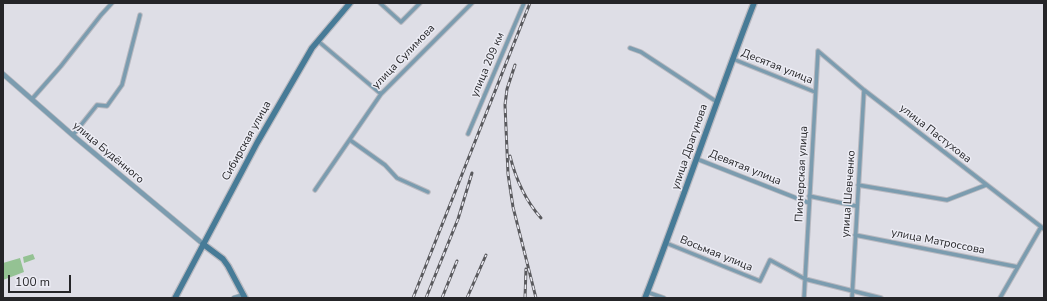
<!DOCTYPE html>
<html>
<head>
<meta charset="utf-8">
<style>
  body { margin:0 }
  #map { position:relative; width:1047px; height:301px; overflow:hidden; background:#dedee6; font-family:"Nunito Sans",sans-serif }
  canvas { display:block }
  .frame { position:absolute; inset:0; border:4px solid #252528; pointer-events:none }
  .scale { position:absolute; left:8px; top:275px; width:63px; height:18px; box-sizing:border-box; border:2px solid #252528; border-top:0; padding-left:5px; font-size:12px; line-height:14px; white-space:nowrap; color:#252528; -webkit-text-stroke:3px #ececf4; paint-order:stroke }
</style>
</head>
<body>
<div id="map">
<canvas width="1047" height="301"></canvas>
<div class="frame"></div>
<div class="scale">100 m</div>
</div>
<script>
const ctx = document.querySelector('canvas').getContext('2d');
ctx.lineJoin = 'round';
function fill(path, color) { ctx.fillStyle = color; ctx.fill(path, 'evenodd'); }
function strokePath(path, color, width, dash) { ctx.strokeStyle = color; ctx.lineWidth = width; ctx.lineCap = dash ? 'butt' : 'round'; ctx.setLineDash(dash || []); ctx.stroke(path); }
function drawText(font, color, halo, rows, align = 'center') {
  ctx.font = font + ' "Nunito Sans",sans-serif'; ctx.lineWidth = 3; ctx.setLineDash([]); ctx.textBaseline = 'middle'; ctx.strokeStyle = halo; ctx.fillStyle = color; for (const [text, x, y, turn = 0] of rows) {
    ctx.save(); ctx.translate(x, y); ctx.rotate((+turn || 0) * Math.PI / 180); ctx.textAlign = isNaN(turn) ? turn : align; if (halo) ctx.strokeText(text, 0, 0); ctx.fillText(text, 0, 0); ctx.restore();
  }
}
const green = new Path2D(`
  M 33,254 L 35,259 L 24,263 L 23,257 Z
  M 20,258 L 24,272 L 3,280 L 3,263 Z`);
const minor = new Path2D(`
  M 380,3 L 401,22 L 420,3
  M 318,41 L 381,94
  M 630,48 L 641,52 L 717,102
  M 818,51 L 864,90 L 1044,229
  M 733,59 L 815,92
  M 32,99 L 61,66 L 101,15 L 112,3
  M 468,134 L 524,3
  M 73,135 L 97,105 L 107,106 L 122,85 L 140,15
  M 350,140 L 385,165 L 397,178 L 428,192
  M 697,159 L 809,203
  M 858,185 L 947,200 L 986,185
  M 315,190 L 381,94 L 472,3
  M 809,196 L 856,206
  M 855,235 L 1018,267
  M 666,243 L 760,281 L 770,260 L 805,279 L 881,298
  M 647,292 L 664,298
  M 804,298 L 818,51
  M 852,298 L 864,90
  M 1000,298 L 1041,227`);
const tertiary = new Path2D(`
  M 3,74 L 76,138 L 203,244
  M 234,298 L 244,295`);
const secondary = new Path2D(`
  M 203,244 L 223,259 L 228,266 L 245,298
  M 175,298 L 257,143 L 312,48 L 350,3
  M 645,298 C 683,200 716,101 754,3`);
const rail = new Path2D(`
  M 515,65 L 507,89 L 505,105 L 508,174 L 513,207 L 536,298
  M 510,156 C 516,180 525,200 541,218
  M 413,298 L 530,3
  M 426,298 L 458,219 L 472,173
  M 442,298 L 457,261
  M 467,298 L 486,255
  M 525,298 L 526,269`);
const streetNames = [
  ["улица Сулимова",404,57,-46],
  ["улица 209 км",488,65,-67],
  ["Десятая улица",777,67,22],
  ["улица Пастухова",935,134,38],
  ["Сибирская улица",247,141,-61],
  ["улица Драгунова",690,147,-71],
  ["улица Будённого",108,153,40],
  ["Девятая улица",745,168,22],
  ["Пионерская улица",802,174,-87],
  ["улица Шевченко",849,194,-86],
  ["улица Матроссова",938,242,11],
  ["Восьмая улица",716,254,22]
];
fill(green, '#94c293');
strokePath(minor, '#b9b9c0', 5.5);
strokePath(tertiary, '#b9b9c0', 6);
strokePath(secondary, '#b9b9c0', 8);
strokePath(minor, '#7b9caf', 3.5);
strokePath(tertiary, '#7b9caf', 4.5);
strokePath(secondary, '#477b97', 5.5);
strokePath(rail, '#59595d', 3);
strokePath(rail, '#ececf4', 1.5, [4.5]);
drawText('11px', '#252528', '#ececf4', streetNames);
</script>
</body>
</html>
